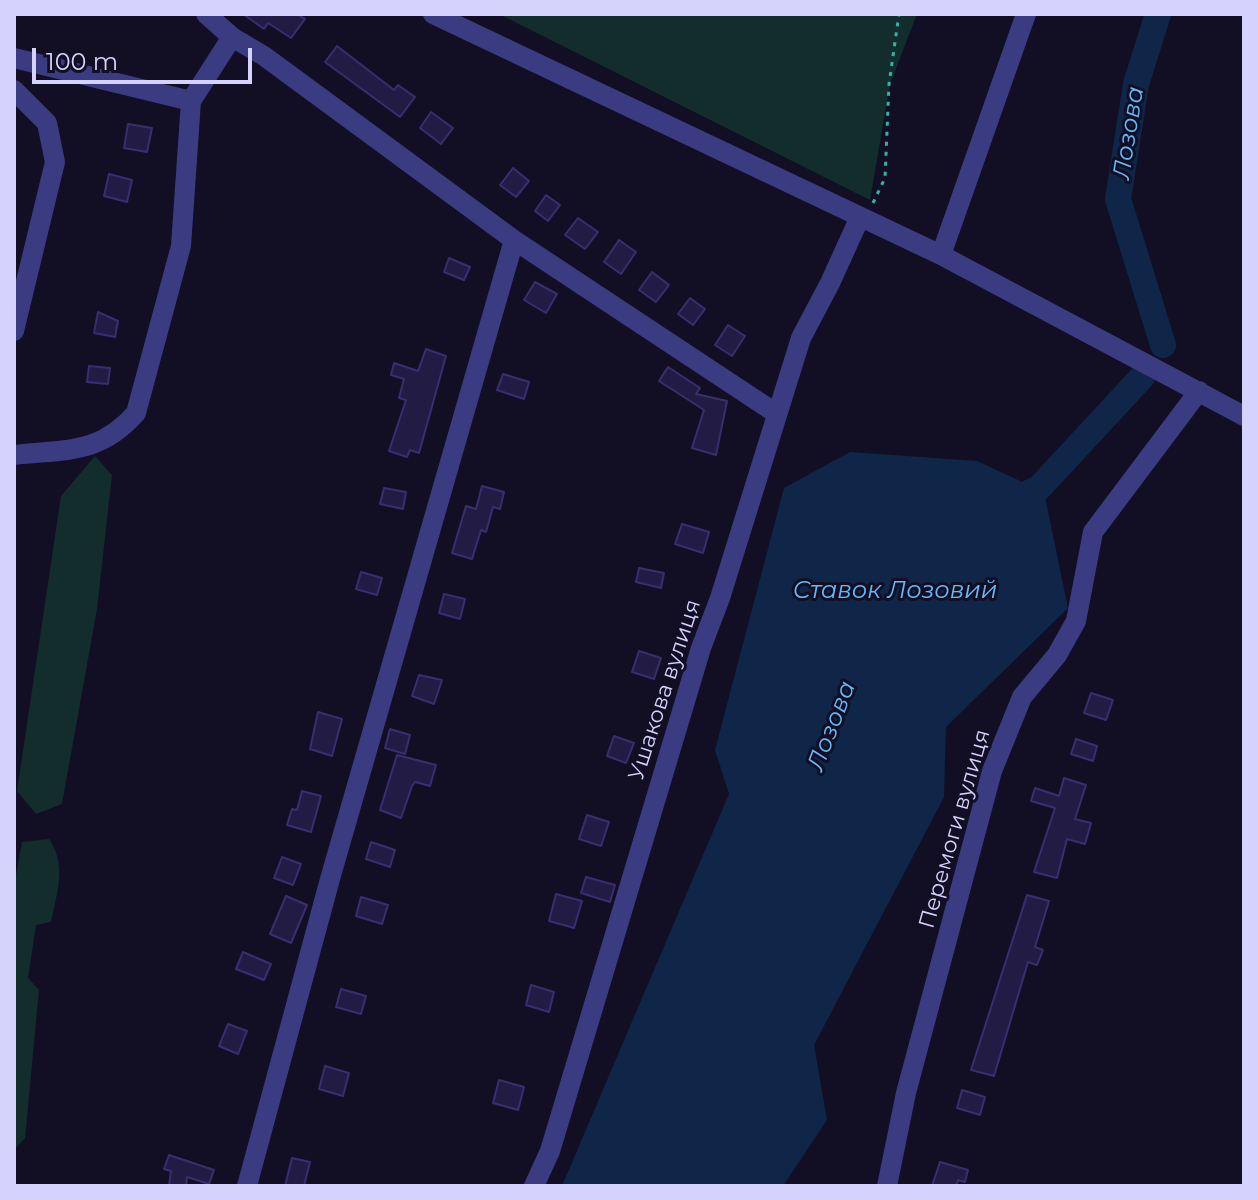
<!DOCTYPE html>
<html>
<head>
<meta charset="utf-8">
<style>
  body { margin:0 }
  #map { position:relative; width:1258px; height:1200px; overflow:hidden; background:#120f24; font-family:Montserrat,sans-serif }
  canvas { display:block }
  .frame { position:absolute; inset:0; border:16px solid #d6d2fe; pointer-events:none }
  .scale { position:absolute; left:32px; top:48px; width:220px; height:36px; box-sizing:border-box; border:4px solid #d6d2fe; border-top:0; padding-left:10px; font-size:24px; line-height:28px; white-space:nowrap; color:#d6d2fe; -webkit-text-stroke:6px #120f24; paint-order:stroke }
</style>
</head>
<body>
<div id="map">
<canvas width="1258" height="1200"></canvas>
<div class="frame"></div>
<div class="scale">100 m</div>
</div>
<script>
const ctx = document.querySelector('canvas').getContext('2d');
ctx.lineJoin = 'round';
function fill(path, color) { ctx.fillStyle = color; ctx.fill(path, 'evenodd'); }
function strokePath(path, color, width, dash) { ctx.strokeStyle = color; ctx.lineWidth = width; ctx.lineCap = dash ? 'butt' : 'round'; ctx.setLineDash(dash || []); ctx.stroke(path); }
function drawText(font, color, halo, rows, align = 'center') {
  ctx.font = font + ' Montserrat,sans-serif'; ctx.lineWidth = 6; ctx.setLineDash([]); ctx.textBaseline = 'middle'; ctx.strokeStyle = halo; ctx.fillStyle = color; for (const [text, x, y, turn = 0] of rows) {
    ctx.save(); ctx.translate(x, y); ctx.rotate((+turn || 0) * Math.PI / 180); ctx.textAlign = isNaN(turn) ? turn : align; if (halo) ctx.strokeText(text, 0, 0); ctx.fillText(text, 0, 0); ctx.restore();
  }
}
const green = new Path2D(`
  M 499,14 L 917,14 L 890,84 L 870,200 Z
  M 95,456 L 112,475 L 97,609 L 62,804 L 36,814 L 17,791 L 61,496 Z
  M 49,839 C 67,865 57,893 51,922 L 36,925 L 28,978 L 39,990 L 25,1138 L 14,1150 L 14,886 L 22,842 Z`);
const water = new Path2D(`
  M 850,452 L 977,461 L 1044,492 L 1068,608 L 946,727 L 944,797 L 814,1045 L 827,1120 L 783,1186 L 562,1186 L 729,794 L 715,750 L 784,488 Z`);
const river = new Path2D(`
  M 1158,14 L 1136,84 L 1118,199 L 1163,345
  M 1006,504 L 1039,488 L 1142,377`);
const building = new Path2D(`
  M 243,14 L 297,14 L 305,19 L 291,38 L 268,23 L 264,29 Z
  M 337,46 L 394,90 L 398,85 L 415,97 L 400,117 L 325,62 Z
  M 431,112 L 453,128 L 441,144 L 420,128 Z
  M 128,124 L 152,128 L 147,152 L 124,148 Z
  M 513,168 L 529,181 L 516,197 L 500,185 Z
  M 109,174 L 132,180 L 127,202 L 104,196 Z
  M 546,195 L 560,205 L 548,221 L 535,211 Z
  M 578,218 L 598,232 L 585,249 L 565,235 Z
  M 619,240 L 636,252 L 621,274 L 604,262 Z
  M 449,258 L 470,267 L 464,280 L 444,272 Z
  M 652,272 L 669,285 L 656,302 L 639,290 Z
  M 535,282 L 557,294 L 546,313 L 524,300 Z
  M 690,298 L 705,309 L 693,325 L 678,314 Z
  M 98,312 L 118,321 L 115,337 L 94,333 Z
  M 728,325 L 745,336 L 732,356 L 715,345 Z
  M 426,349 L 446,356 L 419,453 L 410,450 L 407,457 L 389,451 L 406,400 L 399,398 L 404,379 L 391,375 L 394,363 L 418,371 Z
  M 89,366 L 110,368 L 108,384 L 87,382 Z
  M 668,367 L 700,388 L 696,394 L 727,401 L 716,455 L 692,448 L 704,410 L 659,381 Z
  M 503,374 L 529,382 L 524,399 L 497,390 Z
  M 482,486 L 504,492 L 500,509 L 493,507 L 486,532 L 481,530 L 472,559 L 452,553 L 466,506 L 476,509 Z
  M 384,488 L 406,492 L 403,509 L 380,504 Z
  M 682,524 L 709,532 L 703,553 L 675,544 Z
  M 639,568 L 664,573 L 661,588 L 636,582 Z
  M 361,572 L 382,578 L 377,595 L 356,589 Z
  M 444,594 L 465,599 L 460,619 L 439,613 Z
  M 639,651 L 661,658 L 654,679 L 632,672 Z
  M 419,675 L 442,680 L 434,704 L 412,696 Z
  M 1091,693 L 1113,700 L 1106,720 L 1084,713 Z
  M 318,712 L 342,719 L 332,756 L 310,749 Z
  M 390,729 L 410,735 L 405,754 L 385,748 Z
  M 614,736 L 634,743 L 626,763 L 607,756 Z
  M 1076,739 L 1097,746 L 1093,761 L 1071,754 Z
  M 397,755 L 436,765 L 430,786 L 415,782 L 412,786 L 401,818 L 380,810 Z
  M 1064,778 L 1086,785 L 1075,819 L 1091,823 L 1085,844 L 1067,839 L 1057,878 L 1034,872 L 1055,808 L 1031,801 L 1035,788 L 1059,796 Z
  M 302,791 L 321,796 L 311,832 L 287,825 L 292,809 L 297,810 Z
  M 587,815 L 609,822 L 601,846 L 579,839 Z
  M 371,842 L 395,850 L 390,867 L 366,859 Z
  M 282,857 L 301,864 L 293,885 L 274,878 Z
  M 586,877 L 615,885 L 610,902 L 581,893 Z
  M 556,894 L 582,901 L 574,928 L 549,921 Z
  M 1027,895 L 1049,901 L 1035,947 L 1043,950 L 1037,965 L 1028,962 L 994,1076 L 971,1070 Z
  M 286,896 L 307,905 L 291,943 L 270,934 Z
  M 361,897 L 388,905 L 382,924 L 356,916 Z
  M 243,952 L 271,964 L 264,980 L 236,969 Z
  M 531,985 L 554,992 L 549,1012 L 526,1005 Z
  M 341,989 L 366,996 L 361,1014 L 336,1007 Z
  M 228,1024 L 247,1031 L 238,1054 L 219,1046 Z
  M 325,1066 L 349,1073 L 343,1096 L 319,1089 Z
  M 499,1080 L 524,1087 L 518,1110 L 493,1103 Z
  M 962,1090 L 985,1097 L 980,1115 L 957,1108 Z
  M 169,1155 L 214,1170 L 209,1184 L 187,1177 L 186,1186 L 169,1186 L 171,1171 L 164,1169 Z
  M 292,1158 L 310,1162 L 304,1186 L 285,1186 Z
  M 940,1162 L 968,1170 L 965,1182 L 958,1180 L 956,1186 L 932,1186 Z`);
const path = new Path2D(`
  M 873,203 L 885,178 L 889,84 L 899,14`);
const minor = new Path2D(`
  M 206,14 L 232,37 L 264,56 L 514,240 L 777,414
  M 433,14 L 941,255 L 1244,416
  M 14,58 L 191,101
  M 14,90 L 47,123 L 55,162 L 14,331
  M 941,255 L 1026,14
  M 14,455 C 66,449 99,455 136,413 L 181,246 L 191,101 L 232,37
  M 247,1186 L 330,879 L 514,240
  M 534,1186 L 550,1151 L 701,648 L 720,598 L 801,338 L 830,283 L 860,217
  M 887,1186 L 906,1093 L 992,771 L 1022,697 L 1057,655 L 1076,621 L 1093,532 L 1199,391`);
const streetNames = [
  ["Ушакова вулиця",665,690,-72],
  ["Перемоги вулиця",955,829,-74]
];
const waterNames = [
  ["Лозова",1129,133,-81],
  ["Ставок Лозовий",895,591],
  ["Лозова",832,726,-69]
];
fill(green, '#122d2c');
fill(water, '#0f2648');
strokePath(river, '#0f2648', 26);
fill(building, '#221b44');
strokePath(building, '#392e70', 2);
strokePath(path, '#32b3a7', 3, [4, 6]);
strokePath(minor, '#3b3b82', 20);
drawText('22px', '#d6d2fe', '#120f24', streetNames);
drawText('italic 24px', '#63bafb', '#120f24', waterNames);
</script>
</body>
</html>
